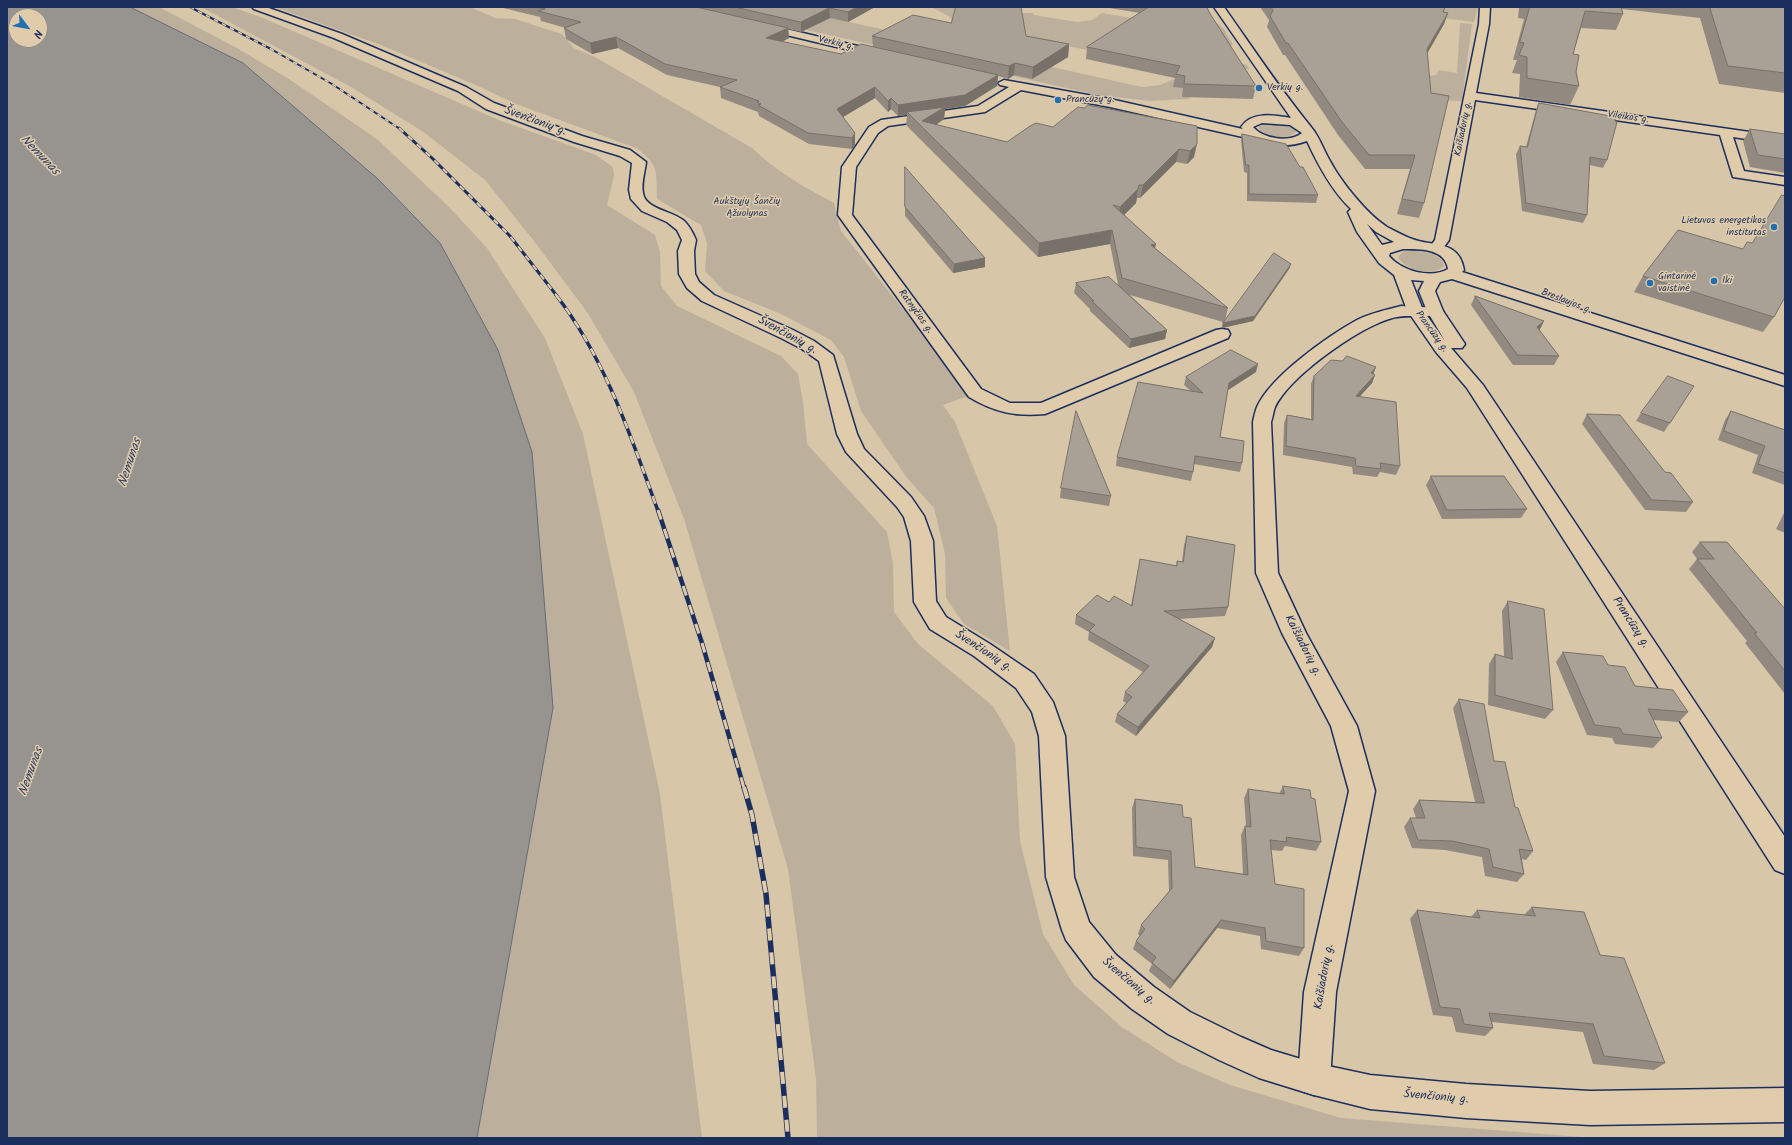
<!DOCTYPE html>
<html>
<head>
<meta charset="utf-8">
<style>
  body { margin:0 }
  #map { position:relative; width:1792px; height:1145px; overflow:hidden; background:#d8c6a8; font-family:Kalam,sans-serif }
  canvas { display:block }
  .frame { position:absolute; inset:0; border:8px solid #1b2f5e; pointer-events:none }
  .north { position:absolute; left:8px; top:8px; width:40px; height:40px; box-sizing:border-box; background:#e0ccab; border:1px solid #918d8c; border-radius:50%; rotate:122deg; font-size:11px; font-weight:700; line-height:16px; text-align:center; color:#1b2f5e }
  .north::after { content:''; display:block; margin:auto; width:14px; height:18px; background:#1f6fb2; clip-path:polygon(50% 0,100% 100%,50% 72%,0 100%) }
</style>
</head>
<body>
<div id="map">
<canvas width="1792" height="1145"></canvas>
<div class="frame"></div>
<div class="north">N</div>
</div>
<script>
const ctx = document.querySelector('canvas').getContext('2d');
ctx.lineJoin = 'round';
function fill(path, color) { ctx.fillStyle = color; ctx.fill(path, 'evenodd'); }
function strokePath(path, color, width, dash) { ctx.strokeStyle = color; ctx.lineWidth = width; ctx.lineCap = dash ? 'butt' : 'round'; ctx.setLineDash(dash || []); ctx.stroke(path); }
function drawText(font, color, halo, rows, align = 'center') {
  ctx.font = font + ' Kalam,sans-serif'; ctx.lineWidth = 3; ctx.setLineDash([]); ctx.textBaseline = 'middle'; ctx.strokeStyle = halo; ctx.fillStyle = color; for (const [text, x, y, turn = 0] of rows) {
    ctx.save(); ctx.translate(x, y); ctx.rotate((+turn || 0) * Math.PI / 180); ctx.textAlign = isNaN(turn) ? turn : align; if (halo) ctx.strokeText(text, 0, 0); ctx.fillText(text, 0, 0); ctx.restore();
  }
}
const green = new Path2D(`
  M 130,7 L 159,7 L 237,48 L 289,79 L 377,139 L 449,207 L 487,248 L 545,338 L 583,434 L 660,794 L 702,1138 L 477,1138 L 553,708 L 498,350 L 440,243 L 377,179 L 243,63 Z
  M 201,7 L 232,7 L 263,18 L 499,120 L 596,155 L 613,167 L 614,176 L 607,205 L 655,235 L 660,252 L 661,286 L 677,306 L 781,356 L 798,374 L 803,402 L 807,444 L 887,532 L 893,563 L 894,612 L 918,644 L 993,706 L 1015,744 L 1020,841 L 1043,934 L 1074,985 L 1122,1027 L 1177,1062 L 1230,1085 L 1341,1118 L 1595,1138 L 817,1138 L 816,1079 L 788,869 L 684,519 L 634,392 L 587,312 L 534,241 L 485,180 L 422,131 L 351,87 Z
  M 274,7 L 470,7 L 495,18 L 515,19 L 562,34 L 574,48 L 595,57 L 752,148 C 777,172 804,187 834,203 L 841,231 L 971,395 L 943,405 L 955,422 L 997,526 L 1010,651 L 964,624 L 946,598 L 945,554 L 934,508 L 907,478 L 861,411 L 844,357 L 831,340 L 779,313 L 724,291 L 705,271 L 707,243 L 701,225 L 657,199 C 656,172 660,165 636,148 L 516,104 L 478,86 L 381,45 Z
  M 924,7 L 960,7 L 960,12 L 1033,13 L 1034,15 L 1077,22 L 1092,20 L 1102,13 L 1149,21 L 1217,23 L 1224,29 L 1233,45 L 1196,51 L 1247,65 L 1249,69 L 1235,69 L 1206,78 L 1188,99 L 1149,101 L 1098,95 L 806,30 L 827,17 L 1142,87 L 1160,85 L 1179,77 L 1092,51 L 979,28 L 953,24 L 950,17 L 931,7 Z
  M 1427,7 L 1478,7 L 1474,22 L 1442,18 Z
  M 1460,23 L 1472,24 L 1462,101 L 1414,100 L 1429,76 L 1436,75 L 1439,70 L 1457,73 Z
  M 1268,123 L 1282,124 L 1293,128 L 1296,131 L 1295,133 C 1285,140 1266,138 1259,129 L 1259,126 Z
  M 1414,250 L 1434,254 L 1442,260 L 1444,266 C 1433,277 1407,270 1399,259 L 1399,256 L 1403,251 Z`);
const water = new Path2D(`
  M 7,7 L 130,7 L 243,63 L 378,179 L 440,243 L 498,350 L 532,452 L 553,708 L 477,1138 L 7,1138 ZM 16,16 L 40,16 L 40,40 L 16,40 Z`);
const minor = new Path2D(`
  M 1480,7 L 1490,7 L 1489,24 L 1476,93 L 1785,137 L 1785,145 L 1733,137 L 1744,171 L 1785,177 L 1785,185 L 1733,177 L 1720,135 L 1475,100 L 1449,240 L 1441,251 L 1431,251 L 1429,248 L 1435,240 L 1479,24 Z
  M 761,23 L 887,53 L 888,55 L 883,58 L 757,28 L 756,26 Z
  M 1004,80 L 1110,99 L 1256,132 L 1262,136 L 1256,140 L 1110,107 L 1021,90 L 985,112 L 888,126 L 878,133 L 856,167 L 852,215 L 981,389 L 1010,403 L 1041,403 L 1216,330 L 1222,329 L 1228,330 L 1230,334 L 1228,338 L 1045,414 C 1016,417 994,412 969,397 L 838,215 L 842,167 L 869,127 L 881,120 L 978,106 L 1009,87 L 1000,85 L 998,83 Z
  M 1401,306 L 1441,308 L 1443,311 L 1441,314 C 1424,319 1406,313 1389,319 C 1357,329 1290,376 1275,407 C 1273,412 1273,417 1271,422 L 1278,573 L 1306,633 L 1357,726 L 1375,791 L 1336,992 L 1330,1079 L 1326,1091 L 1314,1095 L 1302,1091 L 1298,1079 L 1304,992 L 1349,791 L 1331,726 L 1282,633 L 1256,573 L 1253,422 C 1254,417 1255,412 1257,407 C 1271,376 1328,336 1357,320 C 1371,313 1386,310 1401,306 Z`);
const tertiary = new Path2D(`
  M 252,7 L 266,7 L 342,34 L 466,87 L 494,103 L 582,136 L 630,150 L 646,162 C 645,172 641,183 643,193 C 645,209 672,211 683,220 C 689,225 693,233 696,240 L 694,251 L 695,274 L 699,282 L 714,295 L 793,330 L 814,341 L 833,355 L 857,434 L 864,449 L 911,497 L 924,516 L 933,541 L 936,601 L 946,617 L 990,644 L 1034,674 L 1053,702 L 1065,736 L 1074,877 L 1089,922 L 1116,955 L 1154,987 L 1190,1012 L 1241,1037 L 1271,1050 L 1314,1063 L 1370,1075 L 1466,1084 L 1590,1091 L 1785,1088 L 1785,1122 L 1590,1125 L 1466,1118 L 1370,1109 L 1314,1095 L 1259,1078 L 1219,1060 L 1168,1034 L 1132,1009 L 1094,977 L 1066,940 L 1062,930 L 1046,877 L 1039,736 L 1032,712 L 1016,688 L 974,656 L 930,629 L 914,602 L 911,541 L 904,517 L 897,507 L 846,452 L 837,434 L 819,361 L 802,349 L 781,338 L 702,301 L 687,288 L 679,274 L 678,251 L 682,240 L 677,230 L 667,222 L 642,211 L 631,199 L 629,190 L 632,163 L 620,156 L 574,142 L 486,109 L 458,91 L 334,38 L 254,9 Z
  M 1214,7 L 1224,7 C 1252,47 1280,89 1311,127 C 1319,136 1324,151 1330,161 C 1341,182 1367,214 1387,227 C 1395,231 1404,236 1412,239 C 1432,247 1459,239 1464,270 L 1462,272 L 1785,375 L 1785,386 L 1452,279 L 1440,282 L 1435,291 L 1443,311 L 1465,344 L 1462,348 L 1451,348 L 1483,385 L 1785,837 L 1785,874 L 1775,870 L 1467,388 L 1436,352 L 1407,310 L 1394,275 L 1379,263 L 1357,232 L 1348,212 L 1351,209 C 1332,191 1318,165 1307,141 C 1285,149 1255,147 1241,127 C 1252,111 1274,115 1291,118 ZM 1262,123 L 1290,125 L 1302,133 C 1290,143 1263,139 1253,127 ZM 1367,224 L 1376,232 L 1394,242 L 1382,245 ZM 1403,249 C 1419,249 1445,248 1448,269 C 1431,279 1401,271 1389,256 L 1390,253 ZM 1411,280 L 1424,281 L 1419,291 L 1427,311 L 1445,341 L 1423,310 Z`);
const railFar4 = new Path2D(`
  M 190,7 L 271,49 L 332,84 L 400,129`);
const railFar3 = new Path2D(`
  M 399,128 L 432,158 L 510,236 L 557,296`);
const railFar2 = new Path2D(`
  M 556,295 C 605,358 631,437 658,511`);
const railFar1 = new Path2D(`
  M 658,510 L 702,643 L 744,788`);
const rail = new Path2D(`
  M 744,787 L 752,815 L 766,894 L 788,1138`);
const wall = new Path2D(`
  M 499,7 L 875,7 L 848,22 L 830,18 L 801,32 L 788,29 L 789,38 L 782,42 L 841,54 L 873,47 L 872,36 L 951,23 L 1026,36 L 1069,44 L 1068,57 L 1032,79 L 1014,75 L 1008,79 L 998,76 L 997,86 L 965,106 L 945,109 L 944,119 L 936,125 L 1007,142 L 1053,127 L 1084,108 L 1197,126 L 1194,157 L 1187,164 L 1176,162 L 1140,198 L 1137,198 L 1136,203 L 1124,215 L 1155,248 L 1228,308 L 1225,320 L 1291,264 L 1289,269 L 1253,321 L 1222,328 L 1223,322 L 1130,295 L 1167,330 L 1165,339 L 1129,348 L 1090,311 L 1090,309 L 1074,293 L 1076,283 L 1118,284 L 1110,244 L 1038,257 L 906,125 L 907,115 L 898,116 L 891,109 L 888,112 L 875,98 L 843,117 L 855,145 L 852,149 L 809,144 L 759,116 L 758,112 L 721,98 L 720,87 L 667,75 L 618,48 L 592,54 L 566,39 L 564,28 L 566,28 L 541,21 L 540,17 Z
  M 1103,7 L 1207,7 L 1209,12 L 1256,86 L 1253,99 L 1182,97 L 1183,88 L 1173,87 L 1175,78 L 1086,59 L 1087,47 L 1140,13 Z
  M 1260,7 L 1445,7 L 1444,12 L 1448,13 L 1444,24 L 1427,53 L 1424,203 L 1419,218 L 1397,214 L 1410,169 L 1365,169 L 1338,135 L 1285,55 L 1283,55 L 1267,27 L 1269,20 Z
  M 1519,7 L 1785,7 L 1785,93 L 1719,84 L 1700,18 L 1622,9 L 1623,14 L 1616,30 L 1581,28 L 1573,54 L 1579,86 L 1570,105 L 1519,97 L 1520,74 L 1512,73 L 1517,60 L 1513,60 L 1524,19 L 1518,18 Z
  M 1539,103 L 1615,121 L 1607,160 L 1603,168 L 1589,165 L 1587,215 L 1583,223 L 1522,211 L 1516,154 L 1520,146 L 1526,147 L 1536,110 Z
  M 1750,129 L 1785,134 L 1785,173 L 1750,167 L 1743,141 Z
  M 1242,134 L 1318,195 L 1316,203 L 1247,201 L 1247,173 L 1244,172 L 1241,141 Z
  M 905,167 L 985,258 L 985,267 L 953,273 L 905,216 Z
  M 1643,276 L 1774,317 L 1763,332 L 1634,292 Z
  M 1475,296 L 1544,321 L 1539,330 L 1559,356 L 1554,365 L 1513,365 L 1471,305 Z
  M 1256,372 L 1227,391 L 1220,437 L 1242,463 L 1240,472 L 1194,464 L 1193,472 L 1191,481 L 1116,466 L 1117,457 L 1191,391 L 1184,385 L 1186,377 Z
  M 1374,374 L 1375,375 L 1372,383 L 1360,396 L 1400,466 L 1396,475 L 1380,472 L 1377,477 L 1353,474 L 1352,467 L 1283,455 L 1284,423 L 1287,415 L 1311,419 L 1311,384 L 1314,376 Z
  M 1694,386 L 1664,432 L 1636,421 L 1641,413 Z
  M 1731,411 L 1785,430 L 1785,485 L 1752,473 L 1758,455 L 1718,440 L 1725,420 Z
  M 1587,414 L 1693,502 L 1686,512 L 1645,510 L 1582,424 Z
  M 1431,476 L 1527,509 L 1521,518 L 1442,519 L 1426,485 Z
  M 1061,488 L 1111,496 L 1109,506 L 1060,498 Z
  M 1785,511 L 1785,533 L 1776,529 Z
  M 1187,536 L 1228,607 L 1225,616 L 1179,619 L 1215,638 L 1212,647 L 1136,736 L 1115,722 L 1117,714 L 1126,703 L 1123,701 L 1125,692 L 1143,672 L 1088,640 L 1089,632 L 1075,624 L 1076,615 L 1109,602 L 1131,605 L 1140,559 L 1176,566 L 1177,561 L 1182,562 L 1184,545 Z
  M 1700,542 L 1785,609 L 1785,694 L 1745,643 L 1747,641 L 1689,569 L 1697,559 L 1692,552 Z
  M 1508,601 L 1553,710 L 1545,719 L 1488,705 L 1489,664 L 1495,654 L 1504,657 L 1502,611 Z
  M 1563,652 L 1608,665 L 1635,686 L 1688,712 L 1679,722 L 1653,720 L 1662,738 L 1653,748 L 1615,744 L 1612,738 L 1587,735 L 1556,662 Z
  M 1459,699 L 1494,761 L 1515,807 L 1533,851 L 1526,860 L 1522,859 L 1524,874 L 1517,882 L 1485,876 L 1482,857 L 1445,850 L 1412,848 L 1404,827 L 1410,818 L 1416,818 L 1413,809 L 1419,800 L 1475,802 L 1453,708 Z
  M 1283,786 L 1311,798 L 1321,842 L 1316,851 L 1285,846 L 1282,851 L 1271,850 L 1275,884 L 1304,948 L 1299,956 L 1261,949 L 1260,936 L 1217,928 L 1170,989 L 1149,971 L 1152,964 L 1133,949 L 1136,941 L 1140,936 L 1138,934 L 1141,925 L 1169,892 L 1168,860 L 1133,856 L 1132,808 L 1135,799 L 1183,817 L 1195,867 L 1243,874 L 1241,835 L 1245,826 L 1246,826 L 1244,798 L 1248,789 L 1279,794 Z
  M 1532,907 L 1600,955 L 1665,1063 L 1654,1070 L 1593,1064 L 1583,1032 L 1492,1022 L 1493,1028 L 1485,1036 L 1456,1032 L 1452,1017 L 1433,1015 L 1410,919 L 1417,910 L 1471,917 L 1477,910 L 1524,915 Z`);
const shadedWall = new Path2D(`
  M 857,7 L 875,7 L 848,22 L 848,12 Z
  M 829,8 L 830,18 L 801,32 L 801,22 Z
  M 1448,13 L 1444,24 L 1423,61 L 1427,49 Z
  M 788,28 L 789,38 L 767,49 L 766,38 Z
  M 616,37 L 618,48 L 592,54 L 590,43 Z
  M 1069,44 L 1068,57 L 1032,79 L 1033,67 Z
  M 1015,63 L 1014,75 L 1008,79 L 1009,66 Z
  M 998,75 L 997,86 L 965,106 L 945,109 L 944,119 L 926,131 L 907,112 L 907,115 L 898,116 L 898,105 Z
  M 875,87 L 875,98 L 838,120 L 837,109 Z
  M 891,98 L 891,109 L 888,112 L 888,101 Z
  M 855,133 L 855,145 L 852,149 L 852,138 Z
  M 1197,144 L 1194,157 L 1187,164 L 1190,151 Z
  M 1179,149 L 1176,162 L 1140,198 L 1143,185 Z
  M 1138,189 L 1136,203 L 1118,221 L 1120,207 Z
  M 1112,230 L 1110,244 L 1038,257 L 1039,243 Z
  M 1156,244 L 1153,258 L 1151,245 Z
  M 985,258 L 985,267 L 953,273 L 954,264 Z
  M 1291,264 L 1289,269 L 1253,321 L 1222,328 L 1223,323 Z
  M 1544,321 L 1539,331 L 1537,327 Z
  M 1167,330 L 1165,339 L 1129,348 L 1131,339 Z
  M 1258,364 L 1256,372 L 1226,391 L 1229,383 Z
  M 1376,367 L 1373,375 L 1371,373 Z
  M 1375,375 L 1372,383 L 1353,404 L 1356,396 Z
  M 1215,638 L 1212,647 L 1136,736 L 1138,727 Z
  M 1221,920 L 1217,928 L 1170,989 L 1174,981 Z`);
const building = new Path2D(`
  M 536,7 L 696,7 L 788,28 L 766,38 L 841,54 L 861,44 L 998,75 L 965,95 L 898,105 L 891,98 L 888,101 L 875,87 L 837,109 L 855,133 L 852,138 L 808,133 L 758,105 L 761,104 L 757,102 L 759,101 L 720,87 L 737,80 L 665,64 L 616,37 L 590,43 L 564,28 L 581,22 L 538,11 L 545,9 Z
  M 735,7 L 857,7 L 848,12 L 829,8 L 801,22 Z
  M 956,7 L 1021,7 L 1026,36 L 1069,44 L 1033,67 L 1015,63 L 1009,66 L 872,36 L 913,15 L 951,23 Z
  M 1149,7 L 1207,7 L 1209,12 L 1256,86 L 1184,84 L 1185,76 L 1176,74 L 1180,66 L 1087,47 Z
  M 1271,7 L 1445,7 L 1443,12 L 1448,13 L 1427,49 L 1431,93 L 1449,96 L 1424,203 L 1402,199 L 1415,155 L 1369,155 L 1342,122 L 1288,43 L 1286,43 L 1270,16 L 1273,10 Z
  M 1530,7 L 1621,7 L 1623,14 L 1585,11 L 1573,54 L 1579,55 L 1576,72 L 1579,86 L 1527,78 L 1527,57 L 1519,55 L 1524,43 L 1520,42 Z
  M 1710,7 L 1785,7 L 1785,73 L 1728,66 Z
  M 1539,103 L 1616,117 L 1615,121 L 1617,122 L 1607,160 L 1590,157 L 1587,215 L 1526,203 L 1520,146 L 1527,147 Z
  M 1088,105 L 1197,126 L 1197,144 L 1190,151 L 1179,149 L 1143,185 L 1139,185 L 1138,189 L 1120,207 L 1113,205 L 1156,244 L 1151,245 L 1228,308 L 1122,278 L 1112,230 L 1039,243 L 907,112 L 945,107 L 922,121 L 1007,142 L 1030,126 L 1036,123 L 1053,127 L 1078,107 L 1084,108 Z
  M 1750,129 L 1785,134 L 1785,159 L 1758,155 Z
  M 1242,134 L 1286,144 L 1300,167 L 1303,167 L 1318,195 L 1249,194 L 1249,165 L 1246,165 Z
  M 905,167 L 985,258 L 954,264 L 905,207 Z
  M 1782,195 L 1785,196 L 1785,297 L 1774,317 L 1643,276 L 1678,230 L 1743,249 L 1747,242 L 1752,243 Z
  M 1274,253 L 1291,264 L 1255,316 L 1223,323 Z
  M 1109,277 L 1167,330 L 1131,339 L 1092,301 L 1094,301 L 1076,283 Z
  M 1475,296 L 1544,321 L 1537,327 L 1559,356 L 1518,355 Z
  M 1231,350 L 1258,364 L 1229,383 L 1220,437 L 1244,441 L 1242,463 L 1195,456 L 1193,472 L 1117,457 L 1138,382 L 1203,393 L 1186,377 Z
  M 1347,356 L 1376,367 L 1371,373 L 1375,375 L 1356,396 L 1396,402 L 1400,466 L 1380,463 L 1381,469 L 1356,466 L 1355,458 L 1286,446 L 1287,415 L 1313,420 L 1314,376 L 1331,360 L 1342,361 Z
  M 1668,376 L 1694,386 L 1670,423 L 1641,413 Z
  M 1076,411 L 1111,496 L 1061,488 Z
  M 1731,411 L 1785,430 L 1785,473 L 1758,464 L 1765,446 L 1724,431 Z
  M 1587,414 L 1620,415 L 1665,472 L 1671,473 L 1693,502 L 1652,500 Z
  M 1431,476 L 1504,476 L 1527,509 L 1447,510 Z
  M 1187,536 L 1235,545 L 1228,607 L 1164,611 L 1215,638 L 1138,727 L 1117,714 L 1132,697 L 1125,692 L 1149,666 L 1089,631 L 1095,625 L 1076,615 L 1097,595 L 1109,602 L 1114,596 L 1132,606 L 1140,559 L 1177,566 L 1177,561 L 1183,562 Z
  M 1700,542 L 1727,542 L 1785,609 L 1785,671 L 1754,633 L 1757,633 L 1697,559 L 1714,559 Z
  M 1508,601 L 1544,609 L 1553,710 L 1495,695 L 1495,654 L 1512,659 Z
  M 1563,652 L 1603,656 L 1608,665 L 1625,667 L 1635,686 L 1673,690 L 1688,712 L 1648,709 L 1662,738 L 1623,734 L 1620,728 L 1595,725 Z
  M 1459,699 L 1484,704 L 1494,761 L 1505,762 L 1515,807 L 1518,808 L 1533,851 L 1519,849 L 1524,874 L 1493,867 L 1489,849 L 1452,841 L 1418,840 L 1410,818 L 1425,818 L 1419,800 L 1484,803 Z
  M 1283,786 L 1310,790 L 1311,798 L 1315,799 L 1321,842 L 1286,837 L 1287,842 L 1270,840 L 1275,884 L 1304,889 L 1304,948 L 1266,941 L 1265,928 L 1221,920 L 1174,981 L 1152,963 L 1156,957 L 1136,941 L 1145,929 L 1141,925 L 1172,888 L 1171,851 L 1136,847 L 1135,799 L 1182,805 L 1183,817 L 1191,818 L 1195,867 L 1248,875 L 1245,826 L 1251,827 L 1248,789 L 1284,794 Z
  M 1532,907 L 1584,912 L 1600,955 L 1624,958 L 1665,1063 L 1604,1056 L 1593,1024 L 1489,1013 L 1493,1028 L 1464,1024 L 1460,1009 L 1440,1007 L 1417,910 L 1480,918 L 1477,910 L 1535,916 Z`);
const markers = [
  [1259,88,4,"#1f6fb2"],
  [1058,100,4,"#1f6fb2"],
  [1774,227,4,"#1f6fb2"],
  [1714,281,4,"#1f6fb2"],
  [1650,283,4,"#1f6fb2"]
];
const farStreetnames = [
  ["Verkių g.",836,44,13],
  ["Vileikos g.",1628,118,8],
  ["Kaišiadorių g.",1464,129,-79],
  ["Breslaujos g.",1566,302,21],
  ["Ratnyčios g.",915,312,54],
  ["Prancūzų g.",1431,332,54]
];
const farPoinames = [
  ["Verkių g.",1267,88],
  ["Prancūzų g.",1066,100],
  ["Lietuvos energetikos",1766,221,"right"],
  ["institutas",1766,233,"right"],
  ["Gintarinė",1658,277],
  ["vaistinė",1658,289],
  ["Iki",1722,281]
];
const farParknames = [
  ["Aukštųjų Šančių",747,202],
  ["Ąžuolynas",747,214]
];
const streetNames = [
  ["Švenčionių g.",535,122,20],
  ["Švenčionių g.",787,336,29],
  ["Prancūzų g.",1630,623,57],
  ["Kaišiadorių g.",1302,646,63],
  ["Švenčionių g.",983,652,33],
  ["Kaišiadorių g.",1325,977,-80],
  ["Švenčionių g.",1128,982,40],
  ["Švenčionių g.",1436,1098,5]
];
const waterNames = [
  ["Nemunas",39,156,46],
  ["Nemunas",131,463,-72],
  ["Nemunas",32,772,-70]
];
fill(green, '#bcb09d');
fill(water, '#97938f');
strokePath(water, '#656b7b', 1);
strokePath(minor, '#1b2f5e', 3);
strokePath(tertiary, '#1b2f5e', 3);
fill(minor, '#e0ccab');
fill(tertiary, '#e0ccab');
strokePath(railFar4, '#1b2f5e', 2);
strokePath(railFar3, '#1b2f5e', 3);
strokePath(railFar2, '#1b2f5e', 3.5);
strokePath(railFar1, '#1b2f5e', 4.5);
strokePath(rail, '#1b2f5e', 5.5);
strokePath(railFar4, '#e0ccab', 1.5, [4.5]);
strokePath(railFar3, '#e0ccab', 2, [6]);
strokePath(railFar2, '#e0ccab', 2.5, [8]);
strokePath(railFar1, '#e0ccab', 3, [10]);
strokePath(rail, '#e0ccab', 4, [12]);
fill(wall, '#928a81');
fill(shadedWall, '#777169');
fill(building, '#aaa196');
strokePath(building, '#777169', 1);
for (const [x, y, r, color] of markers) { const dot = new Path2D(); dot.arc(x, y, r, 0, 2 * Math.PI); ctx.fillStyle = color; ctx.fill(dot); strokePath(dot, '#e0ccab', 1.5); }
drawText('10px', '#1b2f5e', '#e0ccab', farStreetnames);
drawText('10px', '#1b2f5e', '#e0ccab', farPoinames, 'left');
drawText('10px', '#2b3c64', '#e0ccab', farParknames);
drawText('12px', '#1b2f5e', '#e0ccab', streetNames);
drawText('italic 13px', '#2e3e65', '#e0ccab', waterNames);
</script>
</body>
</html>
